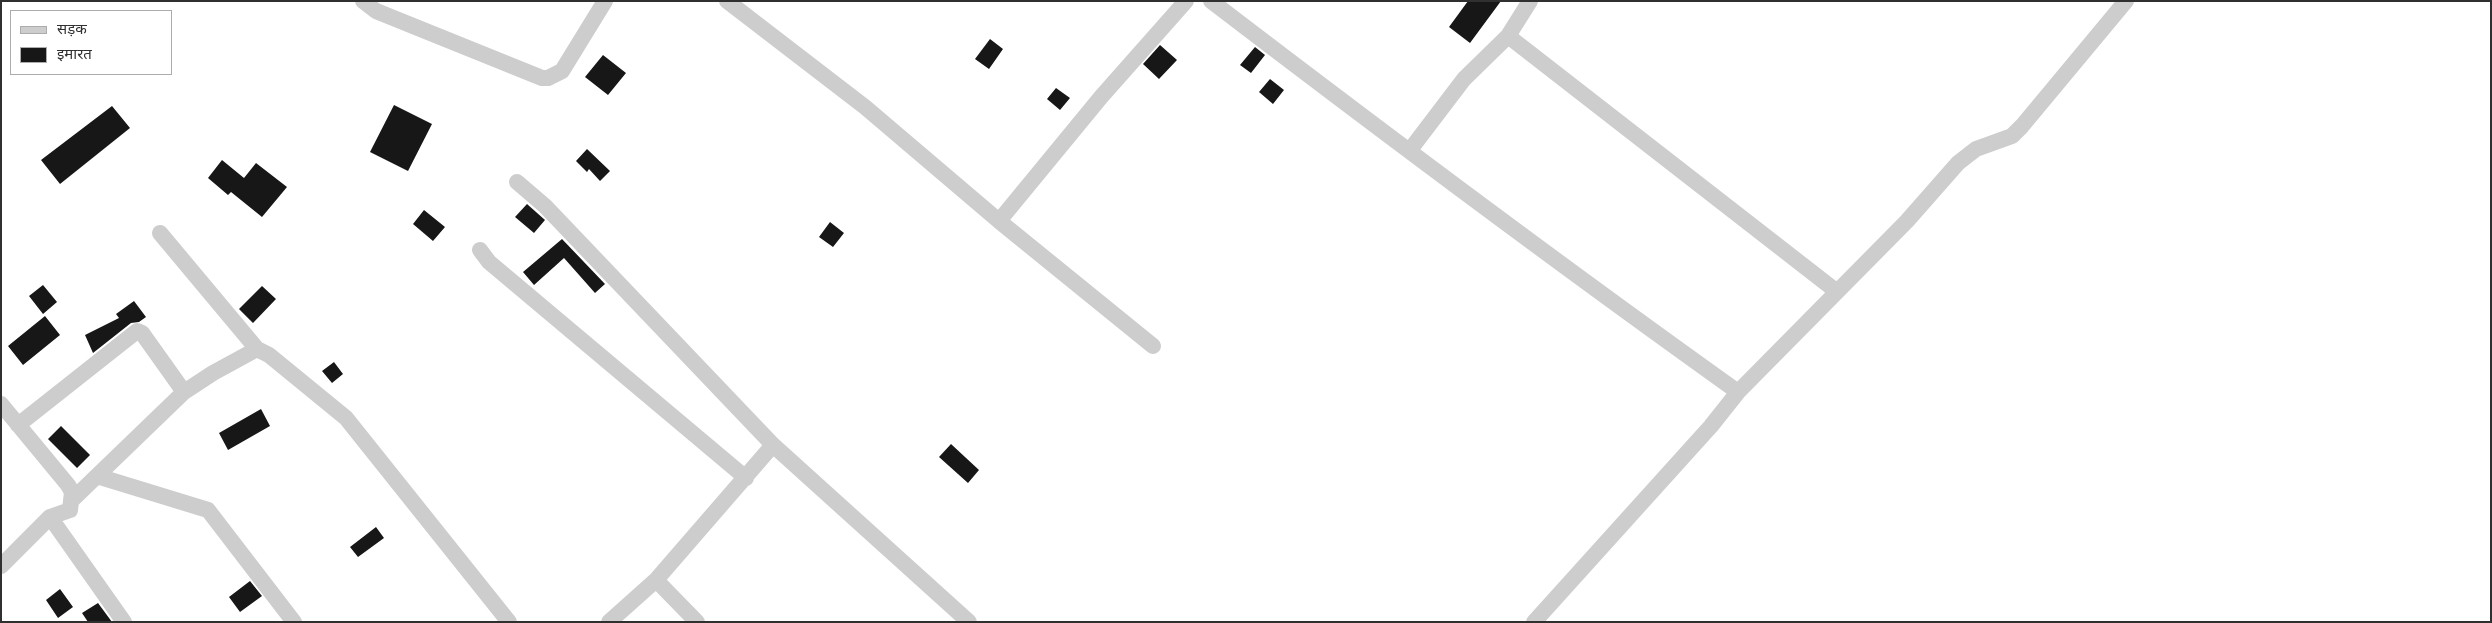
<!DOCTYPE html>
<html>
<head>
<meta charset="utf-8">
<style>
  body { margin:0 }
  #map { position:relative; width:2492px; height:623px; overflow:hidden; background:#fff; font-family:Lato,"Noto Sans Devanagari",sans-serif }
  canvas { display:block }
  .frame { position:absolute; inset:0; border:2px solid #303030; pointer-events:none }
  .legend { position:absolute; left:10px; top:10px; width:162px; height:65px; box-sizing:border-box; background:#fff; border:1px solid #acacac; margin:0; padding:6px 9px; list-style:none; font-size:15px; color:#303030 }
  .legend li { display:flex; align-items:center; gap:10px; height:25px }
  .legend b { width:25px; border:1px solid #acacac }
</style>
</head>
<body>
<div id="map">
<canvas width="2492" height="623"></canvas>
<div class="frame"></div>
<ul class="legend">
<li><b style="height:6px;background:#cdcdcd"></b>सड़क</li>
<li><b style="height:14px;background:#171717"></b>इमारत</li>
</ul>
</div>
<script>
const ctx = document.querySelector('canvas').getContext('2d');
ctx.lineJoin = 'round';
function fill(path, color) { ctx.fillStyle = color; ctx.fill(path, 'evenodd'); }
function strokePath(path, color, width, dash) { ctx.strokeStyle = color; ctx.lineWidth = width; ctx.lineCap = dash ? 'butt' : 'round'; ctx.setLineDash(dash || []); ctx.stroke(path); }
const building = new Path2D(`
  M 1468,1 L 1501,1 L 1470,43 L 1449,27 Z
  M 990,39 L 1003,49 L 989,69 L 975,59 Z
  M 1160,45 L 1177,60 L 1159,79 L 1143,64 Z
  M 1255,47 L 1265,55 L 1251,73 L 1240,65 Z
  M 603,55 L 626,73 L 608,95 L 585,77 Z
  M 1270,79 L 1284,90 L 1273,104 L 1259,92 Z
  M 1056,88 L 1070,98 L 1060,110 L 1047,99 Z
  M 394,105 L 432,124 L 408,171 L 370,152 Z
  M 112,106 L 130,128 L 60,184 L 41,160 Z
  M 587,149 L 610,171 L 600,181 L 589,169 L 587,172 L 576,161 Z
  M 222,160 L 244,178 L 256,163 L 287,187 L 262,217 L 231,192 L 228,195 L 208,178 Z
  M 527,204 L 545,220 L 534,233 L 515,217 Z
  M 424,210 L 445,227 L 433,241 L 413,224 Z
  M 830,222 L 844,233 L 833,247 L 819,237 Z
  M 562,239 L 605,284 L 595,293 L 564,258 L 534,285 L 523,272 Z
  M 43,285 L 57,302 L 43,314 L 29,296 Z
  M 262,286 L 276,299 L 253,323 L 239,309 Z
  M 134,301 L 146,317 L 139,322 L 131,323 L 93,353 L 85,335 L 119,318 L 116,314 Z
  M 45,316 L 60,335 L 23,365 L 8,346 Z
  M 334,362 L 343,374 L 332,383 L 322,371 Z
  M 261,409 L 270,426 L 228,450 L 219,433 Z
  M 61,426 L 90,455 L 77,468 L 48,439 Z
  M 951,444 L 979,470 L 968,483 L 939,457 Z
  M 376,527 L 384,538 L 358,557 L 350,547 Z
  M 250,581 L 262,596 L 240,612 L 229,597 Z
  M 60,589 L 73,607 L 58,618 L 46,600 Z
  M 98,603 L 112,622 L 88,622 L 82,613 Z`);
const street = new Path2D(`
  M 363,1 L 376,11 L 542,78 L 548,78 L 562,71 L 605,1
  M 727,1 L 865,107 L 999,221 L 1153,346
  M 1211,1 C 1385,134 1560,265 1738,392
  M 1508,36 L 1836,291
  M 1410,150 L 1464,79 L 1508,36 L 1530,1
  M 517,182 L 545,206 L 773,445 L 656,580 L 609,622
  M 999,221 L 1101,97 L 1186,1
  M 160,233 L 257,349
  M 480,250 L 489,262 L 746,478
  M 1,404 L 68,485 L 72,492 L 70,510 L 50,517 L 1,566
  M 18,425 L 137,331 L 142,333 L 184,392
  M 773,445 L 969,622
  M 97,476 L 208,510 L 294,622
  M 72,500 L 184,392 L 213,373 L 257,349 L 269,355 L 346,418 L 509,622
  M 50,517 L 124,622
  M 656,580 L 697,622
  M 1534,622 L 1711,426 L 1738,392 L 1907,221 L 1958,163 L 1976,149 L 2012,136 L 2022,126 L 2126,1`);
fill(building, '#171717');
strokePath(street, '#cdcdcd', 16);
</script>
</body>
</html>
